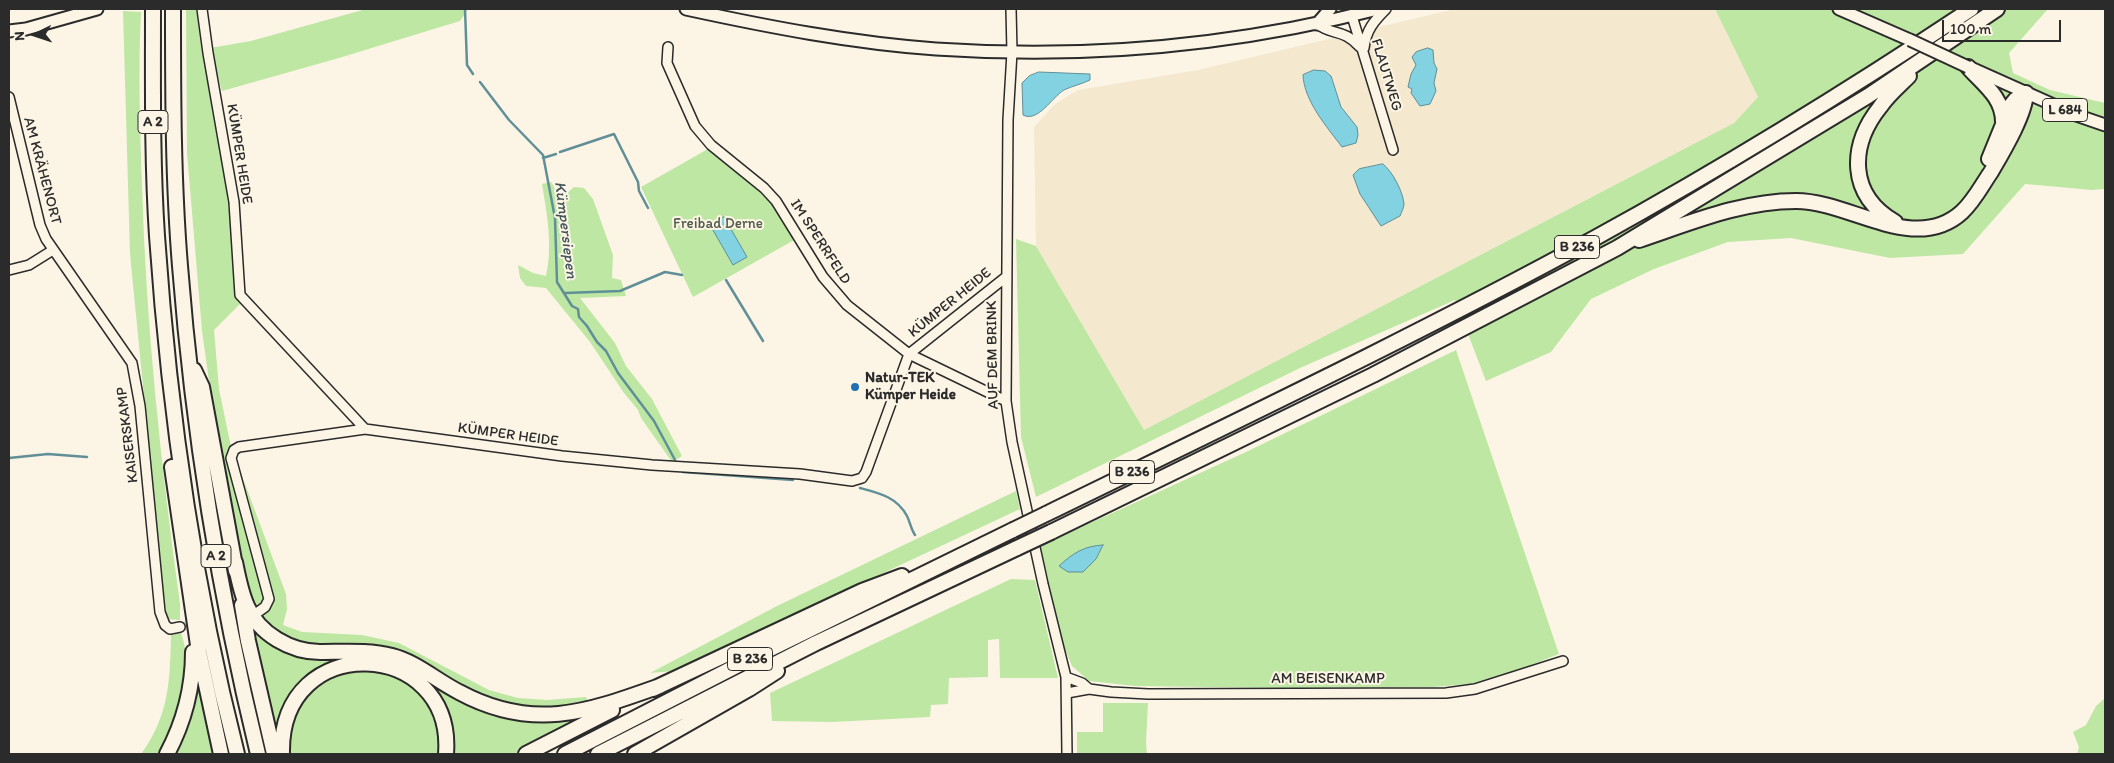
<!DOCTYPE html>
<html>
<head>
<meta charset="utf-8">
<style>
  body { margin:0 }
  #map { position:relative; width:2114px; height:763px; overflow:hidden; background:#fcf5e5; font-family:Itim,sans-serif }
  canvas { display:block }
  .frame { position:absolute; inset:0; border:10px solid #2b2b2b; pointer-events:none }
  .north { position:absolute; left:10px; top:10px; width:50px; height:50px; -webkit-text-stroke:4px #fcf5e5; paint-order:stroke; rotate:266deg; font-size:14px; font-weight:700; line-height:20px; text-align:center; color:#2b2b2b }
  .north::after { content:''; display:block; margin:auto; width:18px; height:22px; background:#2b2b2b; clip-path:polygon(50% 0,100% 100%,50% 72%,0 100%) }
  .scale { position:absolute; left:1942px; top:20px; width:119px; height:22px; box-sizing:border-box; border:2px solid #2b2b2b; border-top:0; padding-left:6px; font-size:15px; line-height:18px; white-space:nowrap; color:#2b2b2b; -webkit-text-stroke:4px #fcf5e5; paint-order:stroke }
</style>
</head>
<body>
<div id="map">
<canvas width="2114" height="763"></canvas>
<div class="frame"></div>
<div class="north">N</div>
<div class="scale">100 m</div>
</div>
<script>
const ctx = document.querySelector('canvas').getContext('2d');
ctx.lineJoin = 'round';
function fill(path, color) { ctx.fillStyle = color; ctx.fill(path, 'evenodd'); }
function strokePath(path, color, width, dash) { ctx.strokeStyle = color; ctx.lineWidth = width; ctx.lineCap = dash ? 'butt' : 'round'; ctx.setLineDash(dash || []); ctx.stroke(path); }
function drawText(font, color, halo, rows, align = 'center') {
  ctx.font = font + ' Itim,sans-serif'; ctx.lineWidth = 4; ctx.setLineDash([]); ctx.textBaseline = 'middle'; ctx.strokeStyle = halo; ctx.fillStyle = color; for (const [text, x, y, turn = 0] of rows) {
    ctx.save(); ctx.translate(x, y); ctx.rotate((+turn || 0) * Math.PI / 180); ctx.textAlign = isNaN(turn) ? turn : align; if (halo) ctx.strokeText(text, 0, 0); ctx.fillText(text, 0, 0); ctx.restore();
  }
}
const built = new Path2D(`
  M 1455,9 L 1715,9 L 1758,97 L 1734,123 L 1144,430 L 1036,246 L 1034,127 L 1055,104 L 1078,90 L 1198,70 Z`);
const green = new Path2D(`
  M 186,9 L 196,9 L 201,46 L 224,170 L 240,304 L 214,330 L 219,389 L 231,447 L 227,455 L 230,472 L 266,598 L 264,602 L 256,609 L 244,572 L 211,395 L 202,331 L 187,153 Z
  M 366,9 L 468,9 L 460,21 L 339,58 L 222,91 L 210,48 L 251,41 Z
  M 1715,9 L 2048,9 L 2009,53 L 2013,73 L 2050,90 L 2105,103 L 2105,189 L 2092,190 L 2025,184 L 1963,254 L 1890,258 L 1791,238 L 1728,242 L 1654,269 L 1591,299 L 1551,352 L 1486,381 L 1455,300 L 1300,368 L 1036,497 L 1021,437 L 1016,239 L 1036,246 L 1144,430 L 1734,123 L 1758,97 Z
  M 123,11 L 141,12 C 138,70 140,128 142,186 C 146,326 161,466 180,604 L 180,620 L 167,619 L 164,600 L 130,254 Z
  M 708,149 L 755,188 L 777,209 L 796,239 L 693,297 L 641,187 Z
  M 551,182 C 558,191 556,202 560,213 L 564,212 L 566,194 L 574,187 L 584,188 L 593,199 L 613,255 L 612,278 L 621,280 L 626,296 L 580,298 L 615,343 L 626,366 L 652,399 L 682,456 L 672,462 L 641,418 L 638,410 L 624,393 L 590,342 L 546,288 L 526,286 L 520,278 L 518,265 L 533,273 L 546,276 C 553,246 547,215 542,184 Z
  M 1456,350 L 1559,654 L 1526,667 L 1470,684 L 1432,687 L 1282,688 L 1135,686 L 1089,681 L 1072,666 L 1064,647 L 1040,546 L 1246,452 Z
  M 235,457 L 286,594 L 287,609 L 283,625 L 302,632 L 362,635 L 399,643 L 489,690 L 518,698 L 547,700 L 586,697 L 589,705 C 536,710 500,708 452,682 C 431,670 410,653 385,647 C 337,635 300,660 261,617 L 272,605 L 271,595 Z
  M 1016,491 L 1020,509 L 674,671 L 650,673 L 777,606 Z
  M 1011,579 L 1035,580 L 1058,678 L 1000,678 L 999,639 L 988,640 L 988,677 L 949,678 L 948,704 L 931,705 L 930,717 L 833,722 L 772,721 L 770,693 Z
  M 250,624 L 272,642 L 390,660 L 470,702 L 587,714 L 514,754 L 450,754 L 425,683 L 344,660 L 287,704 L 280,722 L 276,739 Z
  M 181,633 C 195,669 177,724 157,754 L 141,754 C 169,716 170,681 171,635 Z
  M 357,669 C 368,671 381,671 391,674 C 411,681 429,699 436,720 C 439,730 438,743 440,754 L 287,754 C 287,709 313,678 357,669 Z
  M 196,675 L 215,754 L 171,754 Z
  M 2105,698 L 2105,754 L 2077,754 L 2079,747 L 2073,732 L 2086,725 L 2096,706 Z
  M 1103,703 L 1148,703 L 1146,742 L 1147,754 L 1077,754 L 1077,732 L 1103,732 Z`);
const water = new Path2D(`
  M 1428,48 L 1433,50 L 1434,63 L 1437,69 L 1434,83 L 1436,91 L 1430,104 L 1420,106 L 1411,93 L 1412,89 L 1408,87 L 1411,74 L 1416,65 L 1412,57 L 1416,52 Z
  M 1314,70 L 1325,71 L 1331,76 L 1341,107 L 1357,127 L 1358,135 L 1356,143 L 1342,147 C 1327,127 1304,101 1303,75 Z
  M 1039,72 L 1090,74 L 1090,80 C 1082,84 1072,86 1064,90 C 1052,97 1038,123 1023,115 L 1022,83 L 1029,76 Z
  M 1383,164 C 1393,172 1403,192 1404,204 C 1404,208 1401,213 1400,216 L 1381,226 L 1360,194 L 1353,175 L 1359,169 Z
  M 724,217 L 747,257 L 733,265 L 710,225 Z
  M 1103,545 L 1096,559 L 1083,572 L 1068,572 L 1059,566 C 1073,553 1084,546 1103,545 Z`);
const stream = new Path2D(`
  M 465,9 L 467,65 L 473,74
  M 480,82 L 509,120 L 543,155 L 555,218 L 557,282 L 572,306 L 578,309 L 579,317 L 587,326 L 597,342 L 606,351 L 618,373 L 654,421 L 675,460
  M 560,152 L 614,134 L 638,182 L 639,191 L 648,208
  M 543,158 L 556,154
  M 726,280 L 763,341
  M 565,293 L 620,291 L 665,272 L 682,275
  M 9,458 L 48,454 L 87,457
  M 683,472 L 793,480
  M 860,488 C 879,493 897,497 907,516 C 910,522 911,529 915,535`);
const minorTunnel = new Path2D(`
  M 180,627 L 248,614`);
const minor = new Path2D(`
  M 202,9 L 208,53 L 234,202 L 240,295 L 365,429
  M 1011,9 L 1012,52 L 1008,120 L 1006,401 L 1012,442 L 1043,584 L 1066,677 L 1067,754
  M 1352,16 L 1393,150
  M 1317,24 C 1333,36 1343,28 1360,47
  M 668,47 L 667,63 L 695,126 L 711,145 L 764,188 L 776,201 L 823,277 L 847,305 L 909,354 L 1006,401
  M 1364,48 C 1366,30 1374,21 1386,9
  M 9,97 L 40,225 L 46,239 L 132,363 L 140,406 L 160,612 L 165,625 L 170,629 L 180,627
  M 9,270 L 29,265 L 53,250
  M 258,612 L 265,607 L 269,599 L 231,458 L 234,450 L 239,447 L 365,429 L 562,456 L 652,465 L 800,474 L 852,481 L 862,478 L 866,472 L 909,354 L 1006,277
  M 1066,677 L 1082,683 L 1089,689
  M 1067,693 L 1089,689 L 1111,692 L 1148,694 L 1446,693 L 1475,689 L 1563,661`);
const major = new Path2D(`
  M 686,9 C 769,27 852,43 936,49 C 1084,59 1234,46 1378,9
  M 1839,9 L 1910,40
  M 1317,24 L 1330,9
  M 9,31 L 26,29 L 97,9
  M 1971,68 L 2076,115 L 2105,125`);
const highway = new Path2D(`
  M 153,9 C 153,84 152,160 157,236 C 169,410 194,585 237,754
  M 173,9 C 173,94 173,180 180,266 C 193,431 219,594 258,754
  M 1968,67 C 1983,84 2003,97 2003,122
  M 1989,159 L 2011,105 L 2015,100 L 2026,93
  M 1895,222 C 1848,195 1849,146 1880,107 C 1888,95 1899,86 1909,76
  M 1639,240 C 1690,223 1741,201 1796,201 C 1850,201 1915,255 1962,212 C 1974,201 1982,185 1991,172 C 2002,153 2025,115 2026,93
  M 194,370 L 202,387 L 236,571
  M 172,467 L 199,652 L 221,754
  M 1046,514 C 1230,424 1415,336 1595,238 C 1724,167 1849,90 1971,9
  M 1051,532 L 1373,375 L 1617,248 L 1868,96 L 1997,9
  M 235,562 C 238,577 241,593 247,606 C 259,634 291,652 320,652 C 344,652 369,650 392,656 C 416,662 437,681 459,692 C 533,732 587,712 660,686
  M 242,605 L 248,641 L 274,754
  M 653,689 L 862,591 L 902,576
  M 167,754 C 184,722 193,689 193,652
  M 282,754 C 279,629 455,638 446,754
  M 526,754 L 612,710
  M 565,754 L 752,658 L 1013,530
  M 598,754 L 816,643 L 1017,548
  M 635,754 L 749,689 L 777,671`);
const majorBridge = new Path2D(`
  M 1910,40 L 1968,67`);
const highwayBridge = new Path2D(`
  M 1013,530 L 1046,514
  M 1017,548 L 1051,532`);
const markers = [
  [855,387,5,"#1f6fb2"]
];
const shields = [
  [2065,110,45],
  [153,122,30],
  [1577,247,45],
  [1132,472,45],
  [216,556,30],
  [750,659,45]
];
const shieldNames = [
  ["L 684",2065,110],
  ["A 2",153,122],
  ["B 236",1577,247],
  ["B 236",1132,472],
  ["A 2",216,556],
  ["B 236",750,659]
];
const streetNames = [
  ["FLAUTWEG",1386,75,73],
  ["KÜMPER HEIDE",239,154,81],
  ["AM KRÄHENORT",42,171,75],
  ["IM SPERRFELD",820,242,57],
  ["KÜMPER HEIDE",950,303,-39],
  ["AUF DEM BRINK",993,355,-91],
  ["KAISERSKAMP",128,435,-97],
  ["KÜMPER HEIDE",508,435,8],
  ["AM BEISENKAMP",1328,679]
];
const parkNames = [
  ["Freibad Derne",718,224]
];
const poiNames = [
  ["Natur-TEK",865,378],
  ["Kümper Heide",865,395]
];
const waterNames = [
  ["Kümpersiepen",565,230,83]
];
fill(built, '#f4e8ce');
fill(green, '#bee7a3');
fill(water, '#83d2e1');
strokePath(water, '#608f98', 1);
strokePath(stream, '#608f98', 2.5);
strokePath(minorTunnel, '#d2cdc0', 9, [9, 4.5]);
strokePath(minor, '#2b2b2b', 12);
strokePath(major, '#2b2b2b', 15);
strokePath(highway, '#2b2b2b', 18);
strokePath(minor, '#fcf5e5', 9);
strokePath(major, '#fcf5e5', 11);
strokePath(highway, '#fcf5e5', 14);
strokePath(majorBridge, '#2b2b2b', 15, []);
strokePath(highwayBridge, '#2b2b2b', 18, []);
strokePath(majorBridge, '#fcf5e5', 11);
strokePath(highwayBridge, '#fcf5e5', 14);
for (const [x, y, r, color] of markers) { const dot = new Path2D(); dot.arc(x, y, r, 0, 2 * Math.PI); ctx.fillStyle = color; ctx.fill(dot); strokePath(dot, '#fcf5e5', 2); }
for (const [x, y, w] of shields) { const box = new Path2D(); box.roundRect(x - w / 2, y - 11.5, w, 23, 4); ctx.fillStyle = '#fcf5e5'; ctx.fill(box); strokePath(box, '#2b2b2b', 1); }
drawText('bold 14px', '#2b2b2b', null, shieldNames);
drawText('15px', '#2b2b2b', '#fcf5e5', streetNames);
drawText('15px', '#505a49', '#fcf5e5', parkNames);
drawText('bold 15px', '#2b2b2b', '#fcf5e5', poiNames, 'left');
drawText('italic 16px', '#415558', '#fcf5e5', waterNames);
</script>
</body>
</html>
